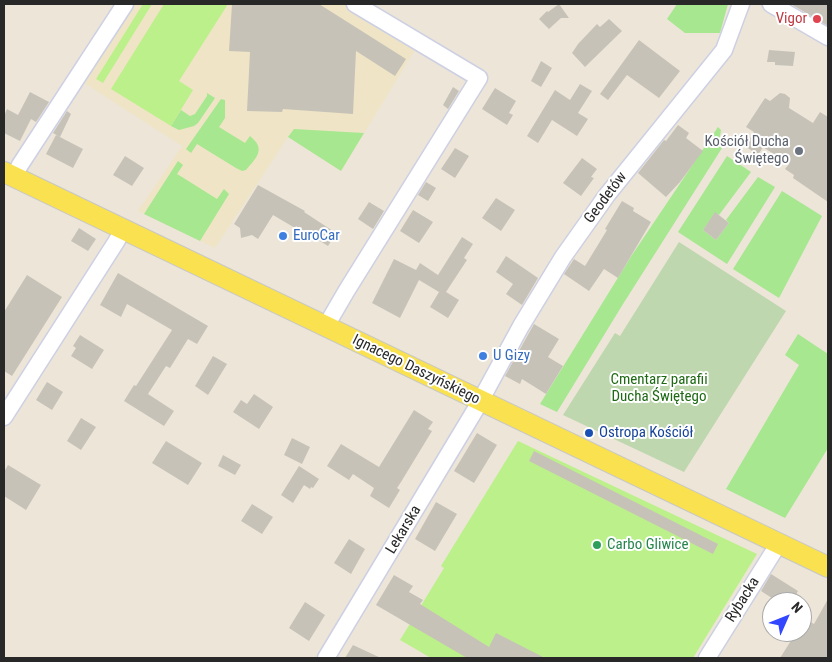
<!DOCTYPE html>
<html>
<head>
<meta charset="utf-8">
<style>
  body { margin:0 }
  #map { position:relative; width:832px; height:662px; overflow:hidden; background:#ece5d8; font-family:"Roboto Condensed",sans-serif }
  canvas { display:block }
  .frame { position:absolute; inset:0; border:5px solid #282828; pointer-events:none }
  .north { position:absolute; left:762px; top:592px; width:50px; height:50px; box-sizing:border-box; background:#fff; border:1px solid #a9a9a9; border-radius:50%; rotate:46deg; font-size:14px; font-weight:700; line-height:20px; text-align:center; color:#282828 }
  .north::after { content:''; display:block; margin:auto; width:18px; height:22px; background:#3247ff; clip-path:polygon(50% 0,100% 100%,50% 72%,0 100%) }
</style>
</head>
<body>
<div id="map">
<canvas width="832" height="662"></canvas>
<div class="frame"></div>
<div class="north">N</div>
</div>
<script>
const ctx = document.querySelector('canvas').getContext('2d');
ctx.lineJoin = 'round';
function fill(path, color) { ctx.fillStyle = color; ctx.fill(path, 'evenodd'); }
function strokePath(path, color, width, dash) { ctx.strokeStyle = color; ctx.lineWidth = width; ctx.lineCap = dash ? 'butt' : 'round'; ctx.setLineDash(dash || []); ctx.stroke(path); }
function drawText(font, color, halo, rows, align = 'center') {
  ctx.font = font + ' "Roboto Condensed",sans-serif'; ctx.lineWidth = 4; ctx.setLineDash([]); ctx.textBaseline = 'middle'; ctx.strokeStyle = halo; ctx.fillStyle = color; for (const [text, x, y, turn = 0] of rows) {
    ctx.save(); ctx.translate(x, y); ctx.rotate((+turn || 0) * Math.PI / 180); ctx.textAlign = isNaN(turn) ? turn : align; if (halo) ctx.strokeText(text, 0, 0); ctx.fillText(text, 0, 0); ctx.restore();
  }
}
const education = new Path2D(`
  M 132,4 L 343,4 L 416,48 L 341,171 L 288,137 L 215,248 L 138,211 L 182,146 L 81,81 Z`);
const green = new Path2D(`
  M 677,4 L 728,4 L 720,33 L 685,33 L 667,19 Z
  M 207,93 L 215,98 L 198,123 L 194,126 L 179,130 L 171,126 L 181,110 L 190,116 L 195,114 L 207,96 Z
  M 221,99 L 225,100 L 225,118 L 219,127 L 245,143 L 250,136 C 266,149 257,157 246,170 L 242,171 L 236,168 L 197,144 L 191,153 L 186,149 Z
  M 718,127 L 721,130 L 720,136 L 722,148 L 623,304 L 557,412 L 540,404 L 632,255 Z
  M 294,129 L 364,133 L 341,171 L 288,137 Z
  M 727,156 L 751,172 L 719,215 L 715,213 L 703,230 L 716,240 L 729,223 L 726,220 L 758,177 L 775,187 L 727,264 L 678,232 Z
  M 178,161 L 183,165 L 177,174 L 182,177 L 217,199 L 224,189 L 229,194 L 200,241 L 144,214 Z
  M 782,191 L 822,216 L 779,298 L 733,269 Z
  M 798,334 L 828,354 L 828,448 L 785,518 L 726,489 L 799,365 L 785,355 Z`);
const cemetery = new Path2D(`
  M 679,242 L 786,311 L 684,472 L 563,415 L 615,333 L 620,336 Z`);
const pitch = new Path2D(`
  M 143,4 L 152,4 L 103,83 L 96,79 Z
  M 164,4 L 228,4 L 179,81 L 193,90 L 171,126 L 111,89 Z
  M 518,441 L 757,554 L 693,658 L 431,658 L 400,640 L 444,568 L 441,566 Z`);
const building = new Path2D(`
  M 232,4 L 319,4 L 406,59 L 395,76 L 356,51 L 353,114 L 283,109 L 282,112 L 247,111 L 250,52 L 229,51 Z
  M 559,4 L 569,18 L 561,18 L 549,29 L 539,19 L 547,11 L 548,12 Z
  M 791,4 L 828,4 L 828,26 Z
  M 609,19 L 622,31 L 585,67 L 572,53 L 578,44 L 597,24 L 600,27 Z
  M 639,40 L 680,71 L 659,98 L 627,75 L 608,100 L 600,94 Z
  M 769,50 L 795,52 L 793,66 L 775,65 L 775,62 L 767,62 Z
  M 541,61 L 552,68 L 541,87 L 531,81 Z
  M 580,84 L 592,91 L 578,113 L 588,119 L 577,136 L 552,120 L 538,143 L 527,136 L 555,90 L 570,100 Z
  M 453,87 L 459,91 L 448,109 L 443,105 Z
  M 495,88 L 516,101 L 509,113 L 513,115 L 507,125 L 482,109 Z
  M 30,92 L 49,102 L 36,122 L 31,119 L 20,141 L 4,133 L 4,116 L 7,109 L 18,115 Z
  M 780,93 L 785,94 L 790,98 L 789,108 L 813,123 L 820,112 L 828,117 L 828,202 L 793,178 L 794,175 L 785,169 L 789,164 L 763,147 L 758,155 L 745,146 L 754,132 L 746,127 L 765,98 L 770,101 Z
  M 67,111 L 71,114 L 60,137 L 53,133 Z
  M 678,125 L 689,133 L 686,138 L 703,151 L 680,182 L 666,197 L 638,173 L 664,140 L 666,141 Z
  M 56,135 L 83,149 L 73,168 L 46,154 Z
  M 455,148 L 469,156 L 455,178 L 441,169 Z
  M 125,156 L 144,168 L 132,186 L 113,175 Z
  M 582,158 L 597,169 L 591,177 L 594,178 L 581,196 L 563,183 Z
  M 426,182 L 436,188 L 428,201 L 418,195 Z
  M 258,185 L 305,211 L 304,212 L 336,233 L 328,246 L 296,226 L 295,228 L 273,215 L 258,239 L 252,235 L 241,238 L 240,228 L 234,224 Z
  M 496,198 L 515,210 L 501,231 L 482,218 Z
  M 622,201 L 634,208 L 633,211 L 651,222 L 618,278 L 604,269 L 589,291 L 564,274 L 574,259 L 585,266 L 607,230 L 605,229 Z
  M 369,202 L 384,211 L 373,229 L 358,219 Z
  M 413,210 L 433,222 L 419,243 L 400,231 Z
  M 715,212 L 729,223 L 716,240 L 703,230 Z
  M 79,228 L 96,239 L 88,251 L 71,241 Z
  M 462,237 L 473,244 L 464,258 L 467,260 L 446,292 L 459,300 L 448,318 L 430,307 L 439,292 L 419,280 L 400,318 L 372,303 L 394,259 L 416,270 L 420,263 L 438,275 Z
  M 506,256 L 538,278 L 522,305 L 506,294 L 513,284 L 496,272 Z
  M 118,273 L 208,326 L 197,344 L 188,339 L 170,368 L 166,366 L 148,394 L 174,411 L 164,426 L 124,401 L 134,385 L 136,386 L 172,330 L 127,304 L 121,317 L 100,305 Z
  M 27,275 L 62,297 L 12,376 L 4,371 L 4,312 Z
  M 534,324 L 559,339 L 548,357 L 563,366 L 546,394 L 522,379 L 520,384 L 505,376 Z
  M 80,335 L 104,350 L 92,369 L 71,356 L 76,348 L 73,346 Z
  M 213,356 L 227,364 L 208,395 L 195,386 Z
  M 47,382 L 63,392 L 52,410 L 36,400 Z
  M 254,394 L 273,407 L 259,429 L 233,412 L 241,400 L 247,404 Z
  M 414,410 L 433,422 L 428,429 L 432,431 L 401,482 L 397,488 L 400,490 L 389,508 L 370,496 L 374,488 L 353,474 L 349,480 L 327,466 L 341,444 L 379,467 Z
  M 81,418 L 96,427 L 81,450 L 67,441 Z
  M 477,433 L 497,445 L 474,483 L 454,471 Z
  M 292,438 L 310,447 L 302,464 L 284,455 Z
  M 166,441 L 202,463 L 188,485 L 152,463 Z
  M 534,451 L 718,544 L 713,554 L 529,461 Z
  M 223,455 L 241,465 L 235,475 L 218,466 Z
  M 8,465 L 41,485 L 26,510 L 4,496 L 4,472 Z
  M 299,466 L 319,479 L 313,488 L 311,487 L 310,489 L 304,485 L 293,503 L 281,495 Z
  M 436,502 L 457,514 L 435,551 L 415,539 Z
  M 252,504 L 273,517 L 262,534 L 241,521 Z
  M 349,539 L 365,549 L 351,574 L 334,563 Z
  M 771,574 L 798,591 L 792,602 L 778,602 L 761,591 Z
  M 394,575 L 413,586 L 409,592 L 423,600 L 420,604 L 489,647 L 496,633 L 545,658 L 467,658 L 376,605 Z
  M 828,599 L 828,658 L 780,658 L 792,639 L 779,632 L 802,632 L 802,617 L 814,624 Z
  M 305,602 L 325,615 L 309,641 L 289,628 Z
  M 353,645 L 381,658 L 345,658 Z`);
const minor = new Path2D(`
  M 771,4 L 828,37
  M 14,177 L 20,165 L 125,4
  M 326,326 L 347,290 L 479,78 L 355,4
  M 4,417 L 116,242 L 123,229
  M 326,658 L 477,407 L 521,326 L 563,257 L 607,195 L 724,50 L 741,4
  M 707,658 L 779,543`);
const major = new Path2D(`
  M 4,172 L 828,567`);
const markers = [
  [817,19,5,"#e0444e"],
  [799,151,5,"#6b7280"],
  [283,236,5,"#3f7fe0"],
  [483,356,5,"#3f7fe0"],
  [589,433,5,"#1a4fb4"],
  [597,545,5,"#2e9e5b"]
];
const healthNames = [
  ["Vigor",807,19]
];
const worshipNames = [
  ["Kościół Ducha",789,142],
  ["Świętego",789,159]
];
const streetNames = [
  ["Geodetów",606,198,-53],
  ["Ignacego Daszyńskiego",416,370,26],
  ["Lekarska",404,530,-59],
  ["Rybacka",743,600,-58]
];
const shopNames = [
  ["EuroCar",293,236],
  ["U Gizy",493,356]
];
const parkNames = [
  ["Cmentarz parafii",659,380],
  ["Ducha Świętego",659,397]
];
const transitNames = [
  ["Ostropa Kościół",599,433]
];
const leisureNames = [
  ["Carbo Gliwice",607,545]
];
fill(education, '#efe5c6');
fill(green, '#a6e790');
fill(cemetery, '#bed7ae');
fill(pitch, '#bcf08a');
fill(building, '#c7c2b8');
strokePath(minor, '#cdd0e3', 19);
strokePath(major, '#c7c7c7', 22);
strokePath(minor, '#fff', 16);
strokePath(major, '#fae14f', 20);
for (const [x, y, r, color] of markers) { const dot = new Path2D(); dot.arc(x, y, r, 0, 2 * Math.PI); ctx.fillStyle = color; ctx.fill(dot); strokePath(dot, '#fff', 2); }
drawText('15px', '#be3a42', '#fff', healthNames, 'right');
drawText('15px', '#5b616d', '#fff', worshipNames, 'right');
drawText('15px', '#282828', '#fff', streetNames);
drawText('15px', '#366cbe', '#fff', shopNames, 'left');
drawText('15px', '#1e6914', '#fff', parkNames);
drawText('15px', '#164399', '#fff', transitNames, 'left');
drawText('15px', '#27864d', '#fff', leisureNames, 'left');
</script>
</body>
</html>
